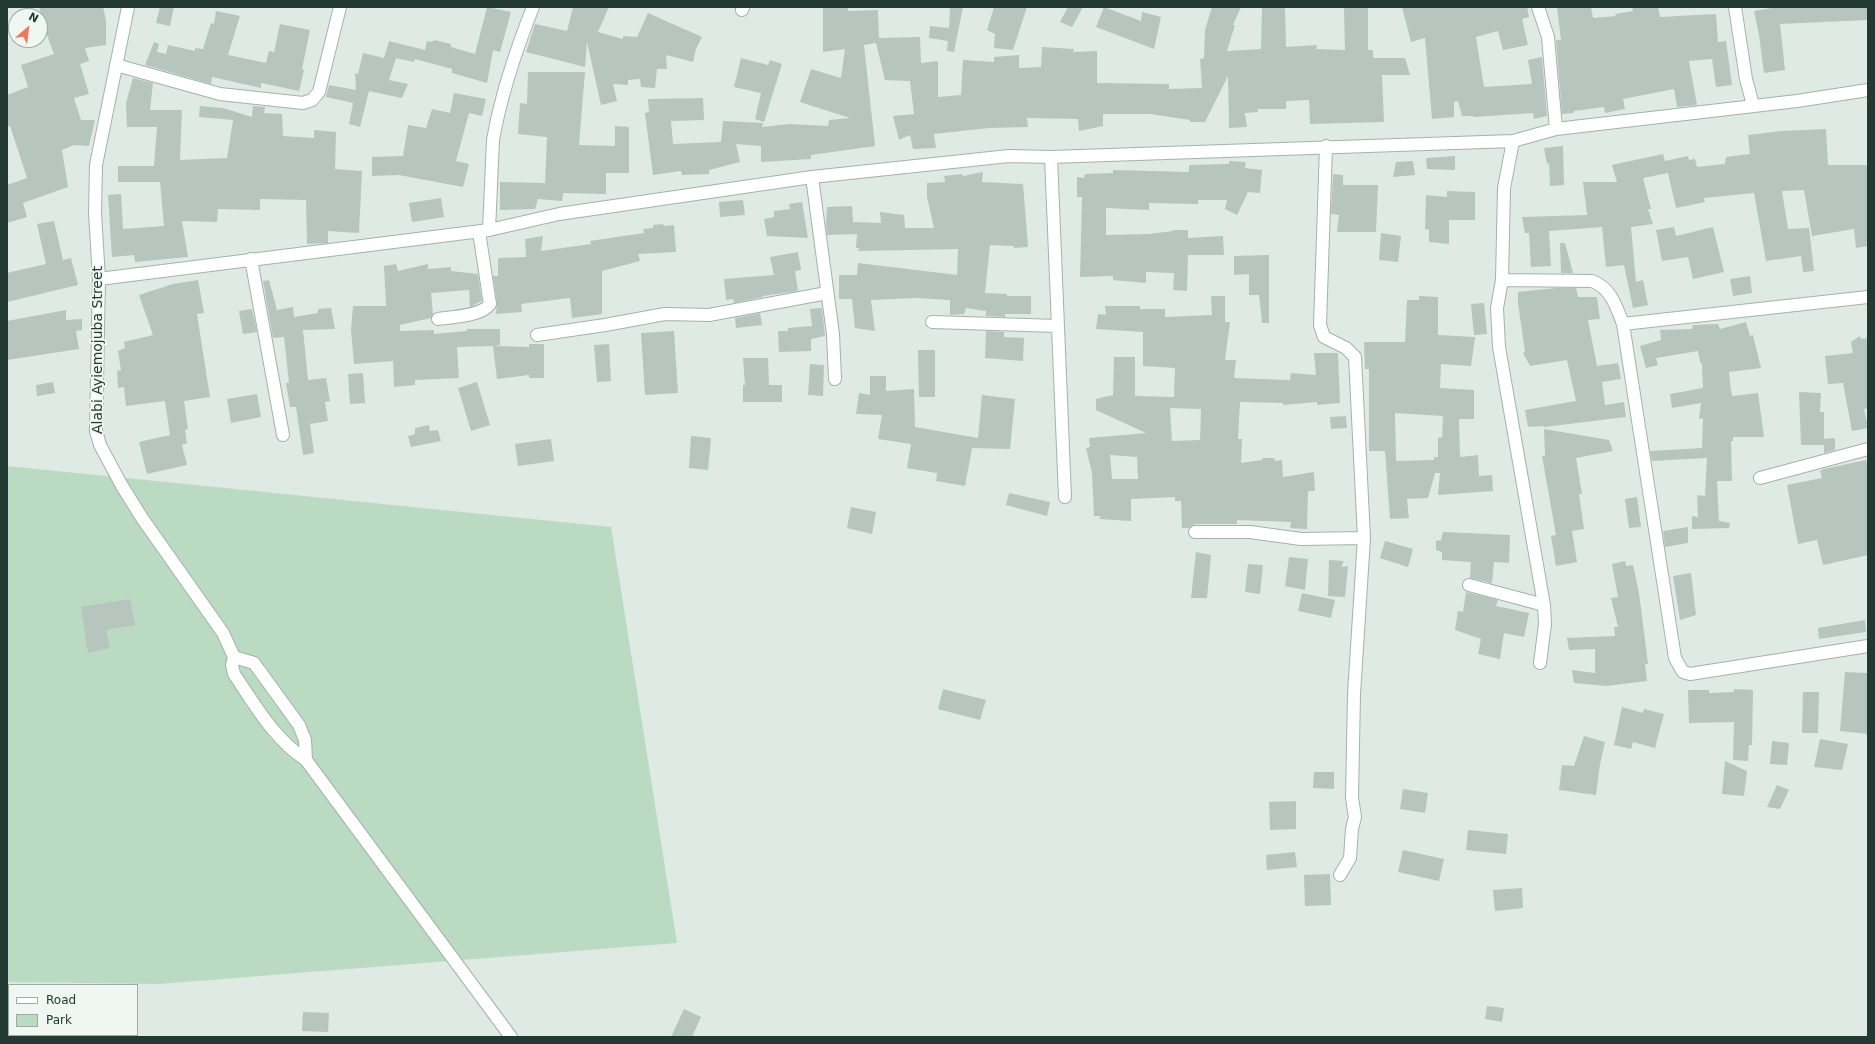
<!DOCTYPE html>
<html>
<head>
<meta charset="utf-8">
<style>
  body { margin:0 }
  #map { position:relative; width:1875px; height:1044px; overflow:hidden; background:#e0eae5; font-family:"DejaVu Sans",sans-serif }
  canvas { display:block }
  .frame { position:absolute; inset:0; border:8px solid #223a32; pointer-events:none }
  .legend { position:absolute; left:8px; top:984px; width:130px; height:52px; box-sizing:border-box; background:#f0f7f3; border:1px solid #9eaba6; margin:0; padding:5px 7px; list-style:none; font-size:12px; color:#223a32 }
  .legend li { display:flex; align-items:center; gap:8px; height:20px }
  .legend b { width:20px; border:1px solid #9eaba6 }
  .north { position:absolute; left:8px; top:8px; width:40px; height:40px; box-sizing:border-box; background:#f0f7f3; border:1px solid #9eaba6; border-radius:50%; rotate:28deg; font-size:11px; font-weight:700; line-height:16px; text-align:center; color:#223a32 }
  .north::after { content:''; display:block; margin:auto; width:14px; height:18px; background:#ea795e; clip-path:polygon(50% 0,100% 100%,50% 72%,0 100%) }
</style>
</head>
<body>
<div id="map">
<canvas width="1875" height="1044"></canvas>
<div class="frame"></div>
<ul class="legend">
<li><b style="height:5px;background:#fff"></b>Road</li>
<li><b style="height:11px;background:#badac1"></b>Park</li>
</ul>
<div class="north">N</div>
</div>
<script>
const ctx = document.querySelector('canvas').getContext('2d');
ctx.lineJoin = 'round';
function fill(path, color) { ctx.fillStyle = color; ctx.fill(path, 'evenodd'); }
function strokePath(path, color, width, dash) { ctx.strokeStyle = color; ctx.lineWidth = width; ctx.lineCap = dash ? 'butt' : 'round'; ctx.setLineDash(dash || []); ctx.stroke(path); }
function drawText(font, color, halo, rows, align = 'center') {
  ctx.font = font + ' "DejaVu Sans",sans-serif'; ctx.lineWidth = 3.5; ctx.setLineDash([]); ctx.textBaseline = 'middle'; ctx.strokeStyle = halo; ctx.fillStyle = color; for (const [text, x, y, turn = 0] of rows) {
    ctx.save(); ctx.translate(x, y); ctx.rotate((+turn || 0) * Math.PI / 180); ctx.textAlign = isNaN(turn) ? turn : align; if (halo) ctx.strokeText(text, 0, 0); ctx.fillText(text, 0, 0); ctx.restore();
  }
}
const green = new Path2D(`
  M 7,466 L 611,527 L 677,943 L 159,984 L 7,982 Z`);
const building = new Path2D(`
  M 39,7 L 103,7 L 106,21 L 106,45 L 85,48 L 89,61 L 80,64 L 89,94 L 74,98 L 81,120 L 95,120 L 89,146 L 74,145 L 62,150 L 68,187 L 23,203 L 27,217 L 7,223 L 7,185 L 27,178 L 10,126 L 7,127 L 7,95 L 28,87 L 21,65 L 54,54 L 43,24 L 44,23 Z
  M 160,7 L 174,7 L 170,26 L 156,23 Z
  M 487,7 L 511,12 L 500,52 L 493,50 L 487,83 L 452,73 L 452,69 L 415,59 L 414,62 L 396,58 L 389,80 L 408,84 L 402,98 L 369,91 L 360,127 L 349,124 L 353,103 L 326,97 L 329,85 L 356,90 L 355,73 L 358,74 L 363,53 L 384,58 L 389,41 L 425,50 L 427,41 L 432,42 L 434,40 L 451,44 L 451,47 L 475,54 Z
  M 573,7 L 609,7 L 598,32 L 623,39 L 623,36 L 637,37 L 648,13 L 702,37 L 696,49 L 693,62 L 666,55 L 667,69 L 657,69 L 655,88 L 641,87 L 640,79 L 628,80 L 628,85 L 613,84 L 617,101 L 601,105 L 587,42 L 585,67 L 526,52 L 535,24 L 567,31 Z
  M 823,7 L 848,7 L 848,11 L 878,10 L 879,38 L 920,37 L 921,63 L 938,61 L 938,97 L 961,95 L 963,60 L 994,62 L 994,57 L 1019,55 L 1019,68 L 1041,67 L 1042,47 L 1074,49 L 1073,52 L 1097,51 L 1097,83 L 1169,84 L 1169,89 L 1202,88 L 1200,59 L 1204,58 L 1205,30 L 1212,7 L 1241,7 L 1233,25 L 1235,25 L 1227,51 L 1261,49 L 1262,7 L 1285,7 L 1286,47 L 1317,45 L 1316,49 L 1345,50 L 1344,7 L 1368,7 L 1368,50 L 1373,50 L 1373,58 L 1405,58 L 1410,75 L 1382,75 L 1384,122 L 1310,124 L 1309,100 L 1286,101 L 1286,109 L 1258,109 L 1258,112 L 1245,113 L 1247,127 L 1229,128 L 1228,76 L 1205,122 L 1190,122 L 1190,120 L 1150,114 L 1103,114 L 1103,126 L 1079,131 L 1078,119 L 1027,118 L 1028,127 L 989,128 L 934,134 L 936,148 L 913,149 L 910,135 L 899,140 L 893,116 L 914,114 L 910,81 L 885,80 L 876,43 L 864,45 L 875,146 L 811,155 L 811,159 L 761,162 L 761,146 L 736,144 L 740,162 L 709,170 L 709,174 L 682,175 L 681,171 L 653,175 L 645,113 L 649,112 L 648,99 L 703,98 L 704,120 L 671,121 L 673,144 L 721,142 L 723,121 L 763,123 L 762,127 L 790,124 L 828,126 L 829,120 L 850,118 L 800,102 L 811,69 L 841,78 L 845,49 L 823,52 Z
  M 950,7 L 963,7 L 954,52 L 947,51 L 948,41 L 929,38 L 930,26 L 949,28 Z
  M 994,7 L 1027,7 L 1013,50 L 994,48 L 995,34 L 987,30 Z
  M 1068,7 L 1083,7 L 1072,27 L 1060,22 Z
  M 1104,7 L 1141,21 L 1142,12 L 1161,17 L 1154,49 L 1096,27 Z
  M 1402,7 L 1527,7 L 1529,17 L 1522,19 L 1528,45 L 1503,50 L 1498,31 L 1476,37 L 1484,87 L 1532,84 L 1528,60 L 1542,57 L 1547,116 L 1534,119 L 1533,113 L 1474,117 L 1473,116 L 1462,116 L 1458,101 L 1454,102 L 1454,117 L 1432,119 L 1425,38 L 1411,42 Z
  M 1557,7 L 1591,7 L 1593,18 L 1616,16 L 1615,14 L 1633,11 L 1632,7 L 1658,7 L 1660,17 L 1716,14 L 1718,42 L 1726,41 L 1732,85 L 1716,87 L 1712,59 L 1689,61 L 1697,105 L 1677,107 L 1674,89 L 1623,99 L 1625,109 L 1605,113 L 1604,107 L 1574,111 L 1574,113 L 1562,114 L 1556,40 L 1561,40 Z
  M 1778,7 L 1868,7 L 1868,20 L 1780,24 L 1785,70 L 1764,73 L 1759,35 L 1754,11 Z
  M 216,11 L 240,16 L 228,55 L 266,63 L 269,51 L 274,52 L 280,24 L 310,30 L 302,69 L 304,70 L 299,91 L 261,83 L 261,88 L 212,77 L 211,84 L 145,65 L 154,42 L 159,44 L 157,52 L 166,54 L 168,45 L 195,51 L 195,48 L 203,49 L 211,23 L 214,24 Z
  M 741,58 L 768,65 L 770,60 L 782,64 L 764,122 L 755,119 L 761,93 L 734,87 Z
  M 528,72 L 585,72 L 579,145 L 615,146 L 615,126 L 629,127 L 629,173 L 606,173 L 606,194 L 563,193 L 562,201 L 538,199 L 535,209 L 500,210 L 500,182 L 545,183 L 547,137 L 518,134 L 520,103 L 527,104 Z
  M 133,78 L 153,83 L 150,110 L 182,110 L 180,160 L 227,158 L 233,120 L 199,117 L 200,106 L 223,108 L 252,117 L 253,106 L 265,107 L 264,113 L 282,114 L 283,136 L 314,138 L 314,130 L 336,132 L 335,169 L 362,171 L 359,233 L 328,231 L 328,243 L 307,244 L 306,200 L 260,199 L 260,210 L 218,209 L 217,222 L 182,221 L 188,257 L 135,262 L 134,255 L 112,257 L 108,195 L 121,194 L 123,229 L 164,226 L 160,182 L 118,182 L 118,166 L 154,166 L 157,127 L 127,127 L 126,103 Z
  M 454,93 L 486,99 L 482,116 L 469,113 L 456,161 L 469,164 L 463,187 L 399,175 L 372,176 L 372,157 L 403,156 L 408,125 L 426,128 L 432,109 L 450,113 Z
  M 1826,129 L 1828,165 L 1868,165 L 1868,246 L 1856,248 L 1854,229 L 1812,236 L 1804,190 L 1782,191 L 1788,229 L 1809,228 L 1814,271 L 1803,272 L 1801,256 L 1766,261 L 1754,193 L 1704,198 L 1705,202 L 1676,208 L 1668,173 L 1643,178 L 1651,209 L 1648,209 L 1653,224 L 1631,227 L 1636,282 L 1643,280 L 1648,305 L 1633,308 L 1624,265 L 1606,267 L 1602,227 L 1549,231 L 1551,266 L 1531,267 L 1529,233 L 1525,233 L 1522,217 L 1587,215 L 1583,182 L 1617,182 L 1612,165 L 1663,154 L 1665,161 L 1688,156 L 1689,160 L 1695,159 L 1697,167 L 1725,164 L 1726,157 L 1750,154 L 1748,135 L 1782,131 Z
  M 1563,146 L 1564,185 L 1550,186 L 1549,163 L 1547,164 L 1544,148 Z
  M 1455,156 L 1455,170 L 1427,169 L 1426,158 Z
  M 1229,161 L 1246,162 L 1245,168 L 1262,170 L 1260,193 L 1248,192 L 1237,215 L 1225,209 L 1227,200 L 1198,200 L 1198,204 L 1149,203 L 1149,210 L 1106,208 L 1106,235 L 1149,234 L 1173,231 L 1173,230 L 1188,230 L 1188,238 L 1223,236 L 1224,255 L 1188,255 L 1187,291 L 1173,290 L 1174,273 L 1146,272 L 1146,283 L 1113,280 L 1113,276 L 1080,277 L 1082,197 L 1077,197 L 1077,177 L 1084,178 L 1085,174 L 1113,173 L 1113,170 L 1189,172 L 1189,165 L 1229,164 Z
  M 1413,161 L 1415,175 L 1393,177 L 1396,162 Z
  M 983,172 L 982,182 L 1023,184 L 1028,247 L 1014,248 L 1014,246 L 990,245 L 985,293 L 1007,294 L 1007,296 L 1031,296 L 1031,314 L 1005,314 L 1005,317 L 986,316 L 986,311 L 966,308 L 964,314 L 950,315 L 950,300 L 917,298 L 871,300 L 875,331 L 855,328 L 852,299 L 839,299 L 839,275 L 857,275 L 858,263 L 957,275 L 958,249 L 858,251 L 859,248 L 856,248 L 857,234 L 827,235 L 826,223 L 827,207 L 852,206 L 853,222 L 881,223 L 880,212 L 904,215 L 905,228 L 934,228 L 927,197 L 927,183 L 945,182 L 944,176 L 962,174 L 963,176 Z
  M 1333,174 L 1343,175 L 1343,185 L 1378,185 L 1376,232 L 1337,232 L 1339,215 L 1331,214 Z
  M 1447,191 L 1475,192 L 1475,220 L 1449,220 L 1449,244 L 1429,242 L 1429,230 L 1425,229 L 1426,195 L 1447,197 Z
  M 441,198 L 444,217 L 412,222 L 409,203 Z
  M 743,200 L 745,215 L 720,217 L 719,202 Z
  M 802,202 L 808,238 L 767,236 L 764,219 L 774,217 L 774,211 L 790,209 L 789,204 Z
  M 54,221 L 63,260 L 71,258 L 78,285 L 7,302 L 7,273 L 46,264 L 37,224 Z
  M 663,224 L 664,226 L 674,225 L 676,252 L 638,254 L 640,261 L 602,271 L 602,314 L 572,318 L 570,298 L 521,304 L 522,312 L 496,314 L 497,303 L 493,276 L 498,276 L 498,258 L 526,257 L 525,239 L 543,236 L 541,251 L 591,244 L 590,241 L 644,233 L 643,229 L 653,228 L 653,225 Z
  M 1674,227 L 1676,236 L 1713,227 L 1724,272 L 1693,279 L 1688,257 L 1662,261 L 1656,230 Z
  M 1381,233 L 1401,236 L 1398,262 L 1379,260 Z
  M 1560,243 L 1565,243 L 1573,273 L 1561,273 Z
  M 798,252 L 801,270 L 795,271 L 798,291 L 763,296 L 763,297 L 734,303 L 733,299 L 726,300 L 724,279 L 774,275 L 770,257 Z
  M 1269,255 L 1269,323 L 1262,323 L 1259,295 L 1249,295 L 1249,274 L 1234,275 L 1234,256 Z
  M 396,264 L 398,271 L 428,264 L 428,269 L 451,267 L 451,271 L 478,274 L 482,301 L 470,307 L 469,290 L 431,293 L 433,314 L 431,318 L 400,325 L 400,331 L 434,330 L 434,334 L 467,331 L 467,329 L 500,329 L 500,345 L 494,346 L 529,347 L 529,344 L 544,344 L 544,378 L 529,378 L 529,375 L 497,379 L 493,346 L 457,347 L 459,378 L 415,380 L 415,385 L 394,387 L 393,361 L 354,364 L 351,330 L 353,306 L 386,306 L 384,266 Z
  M 1750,276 L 1752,293 L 1733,296 L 1730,279 Z
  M 198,280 L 204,313 L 197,314 L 210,397 L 184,401 L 188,429 L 185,430 L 187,443 L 182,445 L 187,465 L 147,474 L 139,442 L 170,435 L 165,401 L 126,406 L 124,387 L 118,388 L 117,371 L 121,370 L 118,351 L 125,348 L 124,342 L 153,335 L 139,295 L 173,284 Z
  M 269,280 L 277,310 L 293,307 L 294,317 L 318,313 L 318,309 L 331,308 L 335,329 L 303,330 L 308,380 L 326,378 L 330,401 L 325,402 L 328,421 L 310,424 L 314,453 L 303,455 L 296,407 L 290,407 L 286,383 L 289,383 L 284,337 L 273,338 L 263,281 Z
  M 1556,288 L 1576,288 L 1578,297 L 1597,297 L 1600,319 L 1588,320 L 1597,366 L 1618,363 L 1621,379 L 1602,382 L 1605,405 L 1624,402 L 1626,417 L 1544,427 L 1543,426 L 1528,427 L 1525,410 L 1576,401 L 1567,360 L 1530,366 L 1523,353 L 1525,352 L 1518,303 L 1518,292 Z
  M 1211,296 L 1225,296 L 1225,322 L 1230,322 L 1225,360 L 1236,360 L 1234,378 L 1290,380 L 1291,373 L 1316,375 L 1314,353 L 1338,353 L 1340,403 L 1317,405 L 1317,402 L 1283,405 L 1283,403 L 1240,402 L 1238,439 L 1242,439 L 1241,463 L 1262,460 L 1263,458 L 1274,458 L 1275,461 L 1282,460 L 1283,477 L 1314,472 L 1315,491 L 1308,491 L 1307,529 L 1290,528 L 1291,522 L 1237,520 L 1237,524 L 1195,524 L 1189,528 L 1182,528 L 1181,501 L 1175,501 L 1175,497 L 1131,499 L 1131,521 L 1099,519 L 1101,516 L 1094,516 L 1092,473 L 1086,448 L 1090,447 L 1089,438 L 1146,433 L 1096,410 L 1096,399 L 1113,395 L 1114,357 L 1135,357 L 1135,396 L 1174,397 L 1175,368 L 1143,366 L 1143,332 L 1096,329 L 1098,314 L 1106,315 L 1105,306 L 1140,306 L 1140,309 L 1165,309 L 1165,317 L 1212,315 ZM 1170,408 L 1201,409 L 1200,440 L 1172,441 ZM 1110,455 L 1137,457 L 1138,479 L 1112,479 Z
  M 1419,296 L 1438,297 L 1438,335 L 1475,337 L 1471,366 L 1441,364 L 1440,388 L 1474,390 L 1474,419 L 1459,419 L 1460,457 L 1478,455 L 1479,476 L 1492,475 L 1493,491 L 1438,495 L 1440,473 L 1435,473 L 1428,498 L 1407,499 L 1409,518 L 1390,519 L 1385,451 L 1369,451 L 1369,369 L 1365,369 L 1364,342 L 1405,342 L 1407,300 L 1419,300 ZM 1395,413 L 1443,416 L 1442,437 L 1438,438 L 1438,457 L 1434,457 L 1434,460 L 1396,461 Z
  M 1484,303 L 1487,334 L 1474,335 L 1471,304 Z
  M 822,308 L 825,336 L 811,339 L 811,351 L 779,352 L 778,331 L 788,331 L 788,328 L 812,326 L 810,309 Z
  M 252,309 L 257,332 L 243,334 L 239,311 Z
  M 66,310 L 66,320 L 82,319 L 82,330 L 76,331 L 79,349 L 7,360 L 7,321 Z
  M 760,313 L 762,325 L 736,328 L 735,318 Z
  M 1746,322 L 1750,336 L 1753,335 L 1761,368 L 1729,372 L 1730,383 L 1732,396 L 1758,393 L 1764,437 L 1733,437 L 1733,441 L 1731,441 L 1732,481 L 1717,481 L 1719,521 L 1730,523 L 1729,528 L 1692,529 L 1692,516 L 1698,517 L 1697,495 L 1705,496 L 1707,458 L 1652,461 L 1650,451 L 1702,448 L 1703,418 L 1699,419 L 1701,403 L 1672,408 L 1670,394 L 1703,388 L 1702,364 L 1700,362 L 1698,351 L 1656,358 L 1658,365 L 1646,368 L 1640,346 L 1661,340 L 1660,330 L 1692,329 L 1693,325 L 1718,324 L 1720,329 Z
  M 674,331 L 678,393 L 645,395 L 641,333 Z
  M 986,331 L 1004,332 L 1004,337 L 1024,338 L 1023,361 L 985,358 Z
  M 1860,336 L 1861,339 L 1868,338 L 1868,408 L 1864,409 L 1868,428 L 1852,431 L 1843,383 L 1828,384 L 1825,356 L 1853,353 L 1851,342 Z
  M 609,344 L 611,381 L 597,382 L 594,345 Z
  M 918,350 L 935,350 L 935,397 L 919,397 Z
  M 743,358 L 768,358 L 769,385 L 782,385 L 782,402 L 743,402 L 743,385 L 745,385 Z
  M 810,364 L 824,365 L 823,396 L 808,395 Z
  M 363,373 L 365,403 L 350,404 L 348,374 Z
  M 870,376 L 886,376 L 886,391 L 914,389 L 915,427 L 978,438 L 982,395 L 1015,399 L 1010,449 L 972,448 L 965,486 L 936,481 L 937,473 L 907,468 L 911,444 L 878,439 L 882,415 L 856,414 L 859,393 L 870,395 Z
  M 53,382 L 55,393 L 37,396 L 36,385 Z
  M 477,382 L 490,425 L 471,431 L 458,388 Z
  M 1799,392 L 1821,393 L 1820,412 L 1824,412 L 1824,439 L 1835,438 L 1835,450 L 1824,453 L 1824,444 L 1824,445 L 1801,445 Z
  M 257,394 L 261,417 L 231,423 L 227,399 Z
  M 1346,416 L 1347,428 L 1331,429 L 1330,417 Z
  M 429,425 L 430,431 L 438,430 L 441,441 L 411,447 L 408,436 L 415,434 L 415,428 Z
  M 1544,429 L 1609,440 L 1613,451 L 1576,458 L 1582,494 L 1579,494 L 1584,529 L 1572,531 L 1577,562 L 1556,566 L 1551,536 L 1556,535 L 1542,456 L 1545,456 Z
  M 691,436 L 711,438 L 708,470 L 689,468 Z
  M 551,439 L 554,461 L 518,466 L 515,444 Z
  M 1866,460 L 1868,468 L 1868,555 L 1823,565 L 1817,540 L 1798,544 L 1787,485 L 1822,478 L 1820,471 L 1824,469 Z
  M 1009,493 L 1050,502 L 1047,516 L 1006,505 Z
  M 1637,497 L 1641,527 L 1629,528 L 1625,499 Z
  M 851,507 L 876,512 L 872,534 L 847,528 Z
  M 1688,527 L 1688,543 L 1665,547 L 1663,531 Z
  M 1443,532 L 1510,535 L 1509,563 L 1494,562 L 1492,583 L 1470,578 L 1471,562 L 1442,560 L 1442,552 L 1436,550 L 1436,541 L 1441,540 Z
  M 1385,541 L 1413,549 L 1408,567 L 1380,558 Z
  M 1196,552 L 1211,555 L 1207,598 L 1191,598 Z
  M 1289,557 L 1308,559 L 1305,590 L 1285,586 Z
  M 1329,560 L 1344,561 L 1341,567 L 1348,566 L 1345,597 L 1328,596 Z
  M 1625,561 L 1626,566 L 1633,565 L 1639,593 L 1648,664 L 1645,664 L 1647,681 L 1606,686 L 1574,683 L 1572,670 L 1595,673 L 1595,649 L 1569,650 L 1567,638 L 1615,636 L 1614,627 L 1618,627 L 1611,598 L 1618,597 L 1612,564 Z
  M 1248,564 L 1263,565 L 1260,594 L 1245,592 Z
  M 1691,573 L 1696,615 L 1680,620 L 1673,576 Z
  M 1466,592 L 1498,600 L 1496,606 L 1529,613 L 1524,637 L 1504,633 L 1500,659 L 1478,654 L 1481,639 L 1455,630 L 1458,611 L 1463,612 Z
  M 1302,593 L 1335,600 L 1331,618 L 1298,611 Z
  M 130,599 L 135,625 L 106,630 L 110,648 L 88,653 L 81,607 Z
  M 1865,620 L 1866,632 L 1819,639 L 1818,628 Z
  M 1845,672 L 1868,673 L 1868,734 L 1840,731 Z
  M 943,689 L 986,700 L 980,720 L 938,709 Z
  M 1734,689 L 1753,690 L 1752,745 L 1749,745 L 1748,761 L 1733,760 L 1734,722 L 1689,723 L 1688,690 L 1709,690 L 1709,693 L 1734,692 Z
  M 1803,692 L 1819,692 L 1818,733 L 1802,733 Z
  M 1622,707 L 1643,713 L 1644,709 L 1664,714 L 1655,748 L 1633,742 L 1631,749 L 1614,745 Z
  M 1584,736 L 1605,742 L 1600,764 L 1596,795 L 1559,790 L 1562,765 L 1574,766 Z
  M 1820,739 L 1848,744 L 1842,770 L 1814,767 Z
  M 1772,741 L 1789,743 L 1787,765 L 1770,764 Z
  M 1725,761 L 1747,771 L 1744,796 L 1722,794 Z
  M 1314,772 L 1334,772 L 1334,789 L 1313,788 Z
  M 1777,785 L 1789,790 L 1780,809 L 1767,807 Z
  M 1403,789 L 1428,793 L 1425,813 L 1400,809 Z
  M 1296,801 L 1296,829 L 1270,830 L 1269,802 Z
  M 1468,830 L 1508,834 L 1506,854 L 1466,850 Z
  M 1403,850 L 1444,859 L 1439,881 L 1398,872 Z
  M 1295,852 L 1297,867 L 1267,870 L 1266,855 Z
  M 1330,874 L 1331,905 L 1305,906 L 1304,875 Z
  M 1522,888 L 1523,908 L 1495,911 L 1493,890 Z
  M 1487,1006 L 1504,1008 L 1502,1022 L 1485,1019 Z
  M 684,1009 L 701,1017 L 692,1037 L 671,1037 Z
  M 303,1012 L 329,1013 L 328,1032 L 302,1031 Z`);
const minor = new Path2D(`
  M 128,7 L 96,165 L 95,213 L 99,279 L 96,431 L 100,445 L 122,486 L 142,518 L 223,633 L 234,657
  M 1538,7 L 1548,37 L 1556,129
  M 1735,7 L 1746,79 L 1753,105
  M 742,10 L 743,7
  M 116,65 L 220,94 L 303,103 L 312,100 L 319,92 L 340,7
  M 1513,141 L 1504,188 L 1502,280 L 1497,308 L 1499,347 L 1544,605 L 1545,624 L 1540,663
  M 1051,157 L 1065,497
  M 812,177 L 833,334 L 835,379
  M 489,230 L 493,140 C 501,94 516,50 533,7
  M 251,259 L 283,435
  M 99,279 L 489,230 L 559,214 L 812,177 L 1009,156 L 1051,157 L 1513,141 L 1556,129 L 1797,101 L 1868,90
  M 1502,280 L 1592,281 C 1611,288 1616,306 1623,324 L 1675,658 L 1683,672 L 1690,674 L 1868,646
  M 438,319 C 452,317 482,316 490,304 L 479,232
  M 932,322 L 1058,326
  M 1623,324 L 1868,297
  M 537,335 L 605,325 L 665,314 L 709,315 L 827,293
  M 1760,478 L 1868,449
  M 1195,532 L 1250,532 L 1301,539 L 1364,538 L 1355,357 L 1346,348 L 1324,337 L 1320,325 L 1326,146
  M 1469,585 L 1544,605
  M 234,657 L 232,665 L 234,674 C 255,705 274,739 306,760 L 511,1037
  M 234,657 L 254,663 L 299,725 L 305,740 L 306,760
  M 1340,875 L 1350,858 L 1352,829 L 1355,817 L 1352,798 L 1354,694 L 1364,538`);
const streetNames = [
  ["Alabi Ayiemojuba Street",98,350,-90]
];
fill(green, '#badac1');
fill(building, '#b6c5be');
strokePath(minor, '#a3b2ac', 14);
strokePath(minor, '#fff', 12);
drawText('14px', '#223a32', '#f0f7f3', streetNames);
</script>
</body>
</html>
